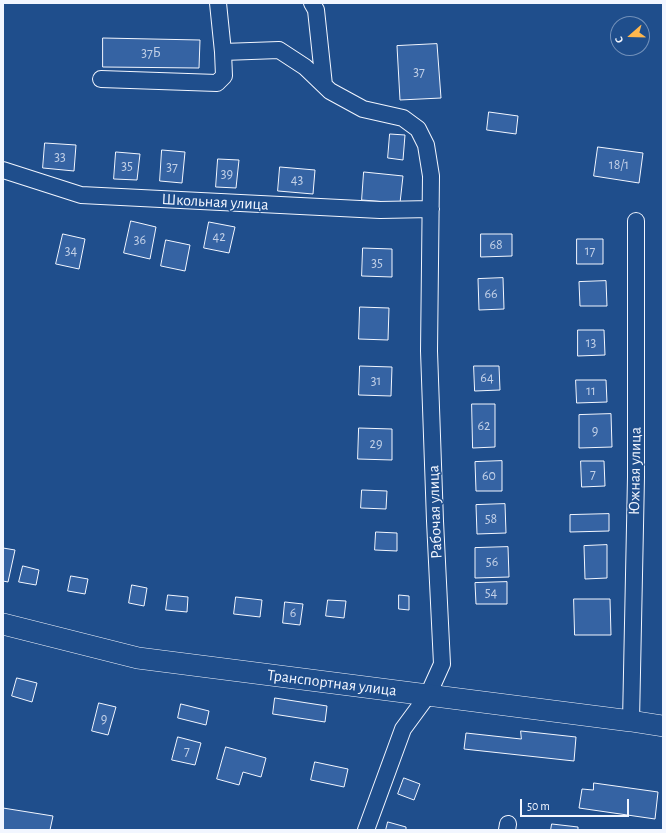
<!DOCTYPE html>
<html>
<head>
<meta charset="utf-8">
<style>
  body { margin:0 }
  #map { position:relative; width:666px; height:833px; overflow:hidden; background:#1f4e8c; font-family:"Alegreya Sans",sans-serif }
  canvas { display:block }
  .frame { position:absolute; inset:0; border:4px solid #f2f6ff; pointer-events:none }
  .north { position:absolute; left:610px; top:16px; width:40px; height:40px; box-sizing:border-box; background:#1f4e8c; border:1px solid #7391ba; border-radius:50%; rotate:250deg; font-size:11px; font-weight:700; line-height:16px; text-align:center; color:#f2f6ff }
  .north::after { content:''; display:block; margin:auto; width:14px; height:18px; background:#ffb74d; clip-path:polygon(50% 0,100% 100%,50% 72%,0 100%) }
  .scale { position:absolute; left:520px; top:799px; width:109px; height:18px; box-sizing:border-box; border:2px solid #f2f6ff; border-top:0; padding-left:5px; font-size:12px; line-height:14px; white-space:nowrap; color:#f2f6ff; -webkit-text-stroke:3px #1f4e8c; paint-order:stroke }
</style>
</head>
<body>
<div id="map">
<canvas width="666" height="833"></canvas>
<div class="frame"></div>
<div class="north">С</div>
<div class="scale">50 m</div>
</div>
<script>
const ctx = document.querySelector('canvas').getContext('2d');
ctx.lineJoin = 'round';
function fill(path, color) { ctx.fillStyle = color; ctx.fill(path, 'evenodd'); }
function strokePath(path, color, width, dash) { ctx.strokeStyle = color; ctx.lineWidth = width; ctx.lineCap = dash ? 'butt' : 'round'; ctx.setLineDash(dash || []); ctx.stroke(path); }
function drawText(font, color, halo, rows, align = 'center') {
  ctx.font = font + ' "Alegreya Sans",sans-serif'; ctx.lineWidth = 3; ctx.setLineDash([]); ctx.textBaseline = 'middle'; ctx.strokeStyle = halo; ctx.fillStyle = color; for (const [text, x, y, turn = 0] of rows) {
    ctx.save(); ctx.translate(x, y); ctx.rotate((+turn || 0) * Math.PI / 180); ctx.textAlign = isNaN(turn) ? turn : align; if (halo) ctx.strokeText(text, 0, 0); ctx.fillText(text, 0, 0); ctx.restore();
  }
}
const building = new Path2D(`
  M 103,38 L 200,40 L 199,68 L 103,67 Z
  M 437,44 L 441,98 L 400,100 L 397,46 Z
  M 489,112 L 518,116 L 516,134 L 487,130 Z
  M 390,134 L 405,135 L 403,160 L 388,158 Z
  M 45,143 L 76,145 L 74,171 L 43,168 Z
  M 598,147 L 643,153 L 639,183 L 594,176 Z
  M 162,150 L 185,152 L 182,183 L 160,181 Z
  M 116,152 L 140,154 L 137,180 L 114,179 Z
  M 218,159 L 239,160 L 236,188 L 216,187 Z
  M 280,167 L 315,170 L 313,194 L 278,191 Z
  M 364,172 L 403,176 L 400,203 L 362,200 Z
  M 131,221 L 156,227 L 150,259 L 124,253 Z
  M 209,222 L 235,227 L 229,253 L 204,248 Z
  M 63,234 L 85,239 L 79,269 L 56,264 Z
  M 481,234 L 512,234 L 512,256 L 481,257 Z
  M 577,239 L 603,239 L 603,264 L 577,264 Z
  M 166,240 L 190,245 L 185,271 L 161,266 Z
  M 363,248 L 392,249 L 392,277 L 362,276 Z
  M 503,278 L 504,309 L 479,310 L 478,279 Z
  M 606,281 L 607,306 L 580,306 L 579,282 Z
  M 360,307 L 389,308 L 388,340 L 359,339 Z
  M 578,330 L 604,330 L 605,355 L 578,356 Z
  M 360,366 L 392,367 L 391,396 L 359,395 Z
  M 474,366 L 499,366 L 500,390 L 475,391 Z
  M 576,380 L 606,380 L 607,402 L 577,403 Z
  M 472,404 L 495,404 L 495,447 L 473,448 Z
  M 611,414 L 612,447 L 579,448 L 579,415 Z
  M 359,428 L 392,429 L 392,460 L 358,459 Z
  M 502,461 L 502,491 L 476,491 L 475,462 Z
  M 581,461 L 604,461 L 605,486 L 582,487 Z
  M 362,490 L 387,491 L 386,509 L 361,508 Z
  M 505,504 L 506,533 L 477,534 L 476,505 Z
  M 609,514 L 609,531 L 570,532 L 570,515 Z
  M 376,532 L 397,533 L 397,551 L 375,550 Z
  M 607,545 L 607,578 L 585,579 L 584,546 Z
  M 508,547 L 509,577 L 475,578 L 475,548 Z
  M 3,548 L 15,550 L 8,582 L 3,581 Z
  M 23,566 L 39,570 L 36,585 L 19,582 Z
  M 71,576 L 88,579 L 85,594 L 68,591 Z
  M 507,582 L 507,604 L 476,604 L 475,583 Z
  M 132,585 L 147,588 L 144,606 L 129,603 Z
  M 168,595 L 188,597 L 187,612 L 166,610 Z
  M 399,595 L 409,596 L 409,610 L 399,609 Z
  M 236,597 L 262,600 L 260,617 L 234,614 Z
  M 574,599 L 610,599 L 611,635 L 575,635 Z
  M 328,600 L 346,601 L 344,618 L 326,616 Z
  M 285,602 L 303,604 L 300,625 L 283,623 Z
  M 17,678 L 37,683 L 32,702 L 12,696 Z
  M 275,698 L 327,706 L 325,722 L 273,714 Z
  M 99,703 L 116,707 L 108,735 L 92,731 Z
  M 181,704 L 209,711 L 206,725 L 178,718 Z
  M 521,731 L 576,737 L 574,761 L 464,749 L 466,733 L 521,739 Z
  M 178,737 L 201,743 L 195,765 L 172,760 Z
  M 226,747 L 266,758 L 261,777 L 243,772 L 239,785 L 217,779 Z
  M 315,762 L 348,769 L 344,787 L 311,780 Z
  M 404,778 L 420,784 L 414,800 L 398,794 Z
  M 594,783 L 658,792 L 655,819 L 579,808 L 582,789 L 593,790 Z
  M 3,808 L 53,816 L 50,830 L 3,830 Z
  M 388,822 L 406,827 L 406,830 L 386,830 Z
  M 552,824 L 578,827 L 578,830 L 551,830 Z`);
const minor = new Path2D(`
  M 218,3 L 223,52
  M 312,3 L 316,10 L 324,85
  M 101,79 L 217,83 L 224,76 L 223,52 L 279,50 L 305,67 L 330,91 L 363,109 L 403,118 L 418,129 L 426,145 L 431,176 L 429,351 L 435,521 L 442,664 L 428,695 L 403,729 L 366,830
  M 3,170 L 81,195 L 380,210 L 431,209
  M 631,721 L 636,477 L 636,221
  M 507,830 L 508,824`);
const major = new Path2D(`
  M 3,624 L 138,658 L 631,721 L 663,726`);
const numberNames = [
  ["37Б",151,53],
  ["37",419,72],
  ["33",60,157],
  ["18/1",619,165],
  ["35",127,166],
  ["37",172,167],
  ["39",227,174],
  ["43",297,180],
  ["42",219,237],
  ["36",140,240],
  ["68",496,245],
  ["34",71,251],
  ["17",590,251],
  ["35",377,263],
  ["66",491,294],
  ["13",591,343],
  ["64",487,378],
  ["31",376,381],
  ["11",591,391],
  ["62",484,426],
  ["9",595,431],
  ["29",376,444],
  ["7",593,474],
  ["60",489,476],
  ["58",491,519],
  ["56",492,562],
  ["54",491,593],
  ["6",293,613],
  ["9",104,719],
  ["7",187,751]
];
const streetNames = [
  ["Школьная улица",215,202,3],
  ["Южная улица",635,471,-89],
  ["Рабочая улица",435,512,-92],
  ["Транспортная улица",332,683,7]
];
fill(building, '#3563a3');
strokePath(building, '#f2f6ff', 1);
strokePath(minor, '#f2f6ff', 18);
strokePath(major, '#f2f6ff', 22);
strokePath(minor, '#1f4e8c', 16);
strokePath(major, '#1f4e8c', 21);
drawText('14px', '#c3d1e8', null, numberNames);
drawText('16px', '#f2f6ff', '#1f4e8c', streetNames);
</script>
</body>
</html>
